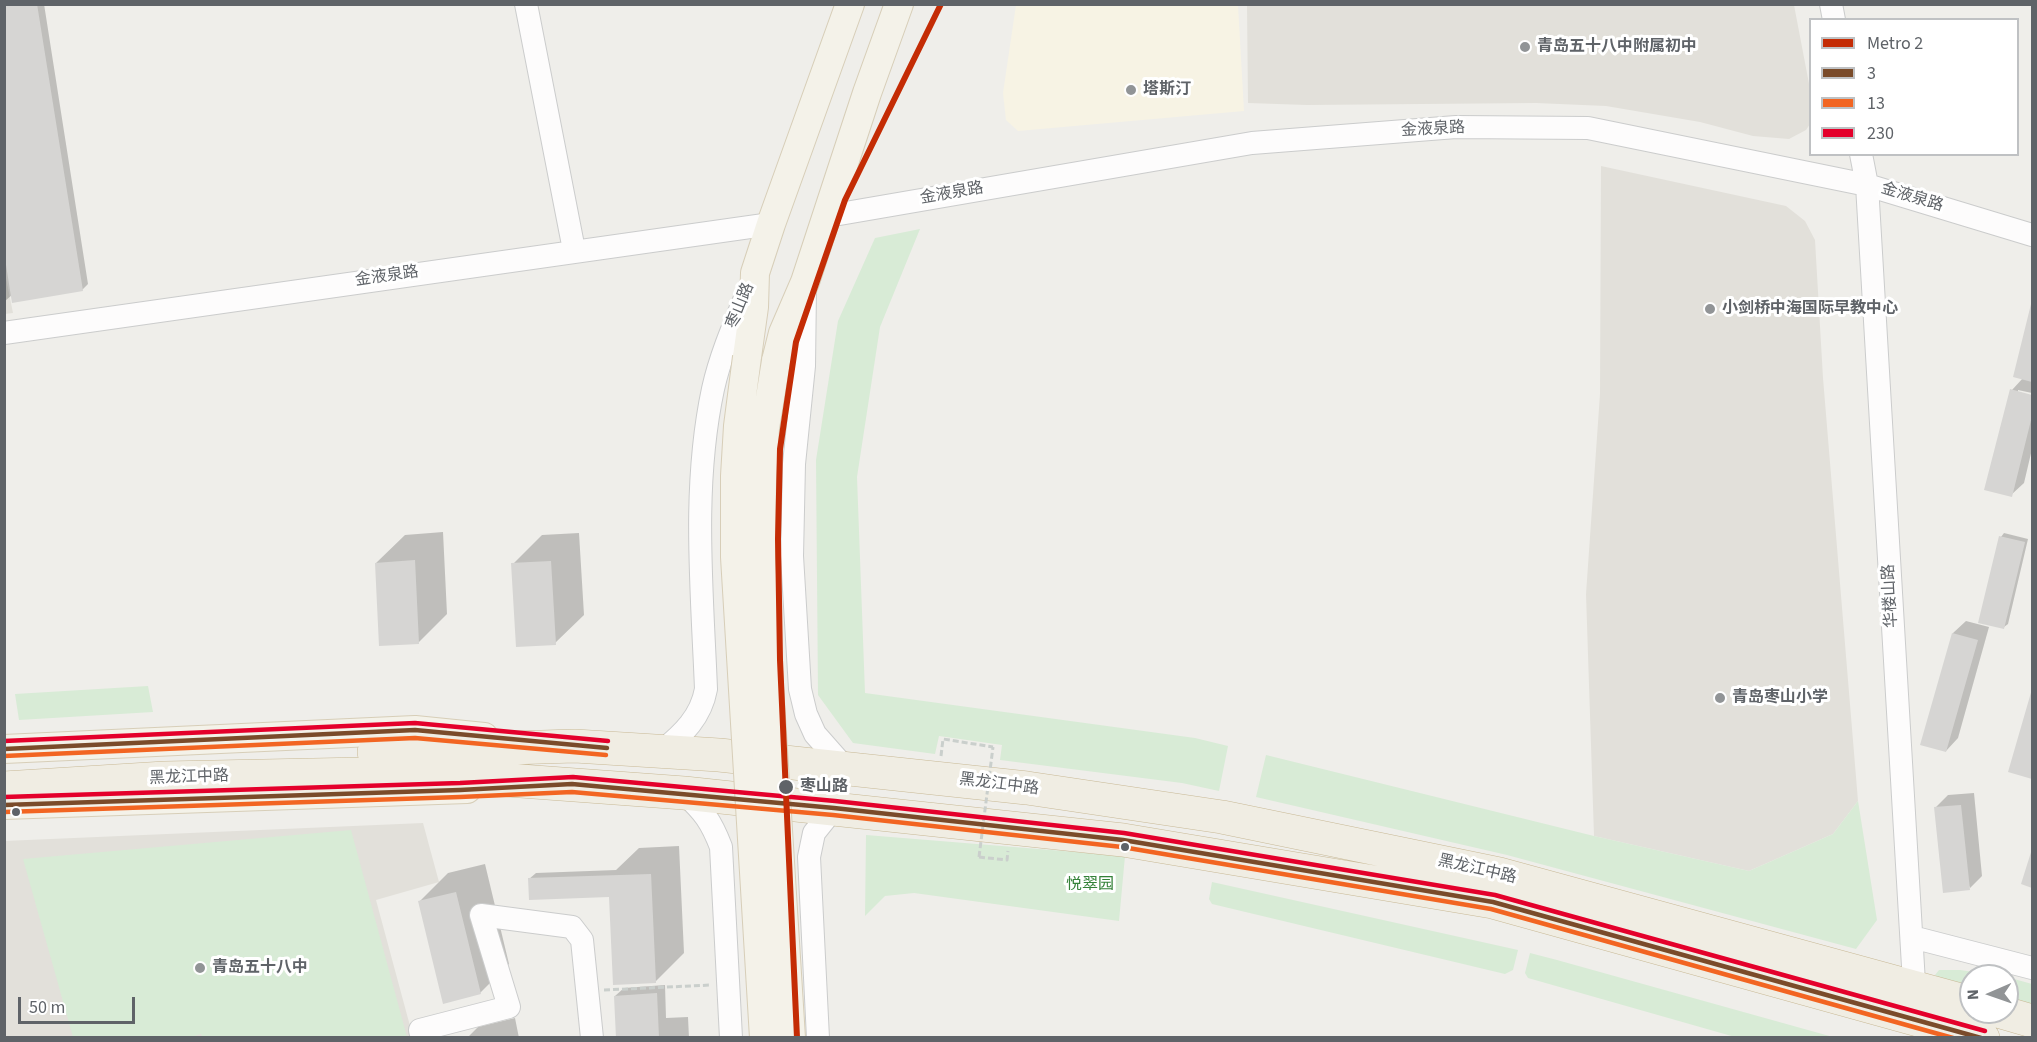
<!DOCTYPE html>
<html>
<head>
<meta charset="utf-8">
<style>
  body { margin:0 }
  #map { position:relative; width:2037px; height:1042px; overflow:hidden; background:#efeeea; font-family:"Source Sans 3",sans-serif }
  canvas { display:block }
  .frame { position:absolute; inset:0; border:6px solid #5f6368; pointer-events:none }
  .legend { position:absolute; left:1809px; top:18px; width:210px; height:138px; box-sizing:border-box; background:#fff; border:2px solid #bfc1c3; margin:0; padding:8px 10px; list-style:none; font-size:18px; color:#5f6368 }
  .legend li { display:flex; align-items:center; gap:12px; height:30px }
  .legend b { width:30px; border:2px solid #bfc1c3 }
  .north { position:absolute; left:1959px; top:964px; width:60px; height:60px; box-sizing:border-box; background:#fff; border:2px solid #bfc1c3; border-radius:50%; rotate:268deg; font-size:16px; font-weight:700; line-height:24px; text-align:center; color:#5f6368 }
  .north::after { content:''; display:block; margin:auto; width:21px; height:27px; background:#919496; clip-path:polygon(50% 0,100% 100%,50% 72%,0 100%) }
  .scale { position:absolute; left:18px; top:997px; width:117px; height:27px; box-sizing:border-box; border:3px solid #5f6368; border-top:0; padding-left:8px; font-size:18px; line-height:21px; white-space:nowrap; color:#5f6368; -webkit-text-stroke:4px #fff; paint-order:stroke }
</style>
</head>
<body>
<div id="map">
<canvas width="2037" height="1042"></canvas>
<div class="frame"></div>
<ul class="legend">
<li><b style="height:8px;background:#c42c05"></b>Metro 2</li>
<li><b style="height:8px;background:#7a4b2a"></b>3</li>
<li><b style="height:8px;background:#f26522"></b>13</li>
<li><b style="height:8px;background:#e4002b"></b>230</li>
</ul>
<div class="north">N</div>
<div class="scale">50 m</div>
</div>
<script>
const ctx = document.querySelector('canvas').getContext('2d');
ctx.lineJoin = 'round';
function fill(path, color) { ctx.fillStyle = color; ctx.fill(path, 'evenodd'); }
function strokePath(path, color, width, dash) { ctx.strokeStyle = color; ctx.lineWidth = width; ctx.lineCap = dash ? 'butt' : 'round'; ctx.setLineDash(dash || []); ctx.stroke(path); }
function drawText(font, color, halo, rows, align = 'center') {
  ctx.font = font + ' "Source Sans 3","Noto Sans SC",sans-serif'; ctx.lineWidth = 6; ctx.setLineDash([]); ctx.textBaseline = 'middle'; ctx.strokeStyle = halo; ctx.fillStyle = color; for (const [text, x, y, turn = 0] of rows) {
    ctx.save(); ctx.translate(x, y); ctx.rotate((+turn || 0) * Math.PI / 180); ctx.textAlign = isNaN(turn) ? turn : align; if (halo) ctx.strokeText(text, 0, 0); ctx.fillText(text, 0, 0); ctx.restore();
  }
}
const commercial = new Path2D(`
  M 1016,5 L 1238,5 L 1244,111 L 1018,131 L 1006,120 L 1003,93 Z`);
const education = new Path2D(`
  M 1247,5 L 1794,5 L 1810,89 L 1810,124 L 1806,130 L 1789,139 L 1753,136 L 1700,122 L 1606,106 L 1536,103 L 1307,105 L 1248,103 Z
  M 1601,166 L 1786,206 L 1805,221 L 1815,240 L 1823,378 L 1858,801 L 1833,834 L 1749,871 L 1594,836 L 1586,594 L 1600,394 Z
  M 4,268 L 13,313 L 5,314 L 4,314 Z
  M 423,823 L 439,882 L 376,900 L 413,1037 L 5,1037 L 4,841 Z`);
const green = new Path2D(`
  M 920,229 L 880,327 L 857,477 L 865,693 L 1195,738 L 1228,746 L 1219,791 L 1182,783 L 1000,760 L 1002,745 L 939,736 L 935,754 L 853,743 L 818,695 L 816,460 L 838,321 L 875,238 Z
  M 148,686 L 153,712 L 19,720 L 15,694 Z
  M 1266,755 L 1594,836 L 1749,871 L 1833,834 L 1858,801 L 1877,920 L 1856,949 L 1507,855 L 1256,797 Z
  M 351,830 L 407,1037 L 203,1038 L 201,1034 L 188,1038 L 73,1037 L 23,859 Z
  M 866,835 L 1125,856 L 1119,921 L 914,893 L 885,896 L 865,916 Z
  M 1212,882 L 1518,950 L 1513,970 L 1505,974 L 1212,904 L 1209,899 Z
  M 1530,953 L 1557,960 L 1833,1037 L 1735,1037 L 1528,978 L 1525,973 Z
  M 1939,970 L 1960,970 L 2002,976 L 1971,976 L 1971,988 L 1941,979 L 1935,975 Z
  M 2007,977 L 2032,984 L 2032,1005 L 2007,998 Z`);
const shadow = new Path2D(`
  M 4,4 L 44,4 L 88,284 L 82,290 L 13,294 L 4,302 Z
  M 2032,302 L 2032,393 L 2018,390 L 2018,393 L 2032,396 L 2032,449 L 2024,483 L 2011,495 L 2012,390 L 2023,378 L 2015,376 Z
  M 443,532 L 447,614 L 418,643 L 376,563 L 405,535 Z
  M 579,533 L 584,615 L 555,643 L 513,564 L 542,535 Z
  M 2004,533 L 2028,539 L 2008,624 L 2004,627 L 2001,537 Z
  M 1966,621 L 1989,627 L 1958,738 L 1946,751 L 1953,633 Z
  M 2032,692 L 2032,777 L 2010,771 Z
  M 1974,793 L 1982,876 L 1970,888 L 1935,808 L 1948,795 Z
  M 679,846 L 684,953 L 655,982 L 611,893 L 529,879 L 536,873 L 616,870 L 639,848 Z
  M 485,864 L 509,964 L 480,993 L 419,902 L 448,873 Z
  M 665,985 L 666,1018 L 688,1017 L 689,1038 L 618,1038 L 615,996 L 624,988 Z
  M 515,1018 L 519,1038 L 467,1038 L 478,1027 Z`);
const building = new Path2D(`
  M 4,4 L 37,4 L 83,291 L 12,303 L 4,252 Z
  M 2032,300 L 2032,382 L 2013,377 Z
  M 2010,389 L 2032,395 L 2032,416 L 2012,497 L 1984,490 Z
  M 1999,536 L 2025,542 L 2004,629 L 1978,623 Z
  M 415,560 L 419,644 L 379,646 L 375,563 Z
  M 551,561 L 556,645 L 516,647 L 511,563 Z
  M 1952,633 L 1978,640 L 1946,752 L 1920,745 Z
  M 2032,689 L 2032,779 L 2008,772 Z
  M 1961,805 L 1970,890 L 1943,893 L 1934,807 Z
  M 2032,849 L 2032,888 L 2021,884 Z
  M 651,874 L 656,983 L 613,985 L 609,897 L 529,900 L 528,878 Z
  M 456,892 L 481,994 L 443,1004 L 418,901 Z
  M 657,993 L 659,1038 L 616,1038 L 614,996 Z`);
const path = new Path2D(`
  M 941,756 L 943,739 L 993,747
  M 979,857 L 1007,860 L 1008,851
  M 604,990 L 711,985`);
const minor = new Path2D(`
  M 526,4 L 574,250
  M 1831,4 L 1834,20
  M 1861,154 L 1867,185 L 1915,1000
  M 828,216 L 1252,143 L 1456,127 L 1588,128 L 1867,185 L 2032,235
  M 805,289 L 804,366 L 794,464 L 792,556 L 800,689 L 806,714 L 815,734 L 845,768
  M 4,333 L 771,224
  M 662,751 C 683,734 701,717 706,689 C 702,589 692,487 713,389 C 721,353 736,320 750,286
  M 684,793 C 704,812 711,821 721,847 L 731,1038
  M 1912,937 L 2032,968
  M 422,1038 L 420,1030 L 509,1007 L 481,915 L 572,927 L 582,940 L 592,1038
  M 818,1038 L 809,857 L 814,833 L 834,808`);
const major = new Path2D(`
  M 747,357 L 754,307 L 755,273 L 771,224 L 850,4
  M 776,361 L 783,333 L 805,282 L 867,93 L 899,4
  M 4,749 L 415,730 L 484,737
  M 4,805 L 467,789`);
const highway = new Path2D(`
  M 374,752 L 575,746 L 719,755 L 1027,788 L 1222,817 L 1499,874 L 1971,1003
  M 4,788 L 165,778 L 412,773 L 684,793 L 1123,840 L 1493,902 L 1983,1038
  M 2001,1012 L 2032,1021`);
const pathBridge = new Path2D(`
  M 979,857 L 993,747`);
const majorBridge = new Path2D(`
  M 747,357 L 738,426 L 735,476 L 735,557 L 764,1038
  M 776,361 L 765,428 L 762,480 L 761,558 L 791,1038`);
const bus1 = new Path2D(`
  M 4,749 L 415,730 L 607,748
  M 4,805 L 460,790 L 572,784 L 834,808 L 1123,840 L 1493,902 L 1981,1038`);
const bus2 = new Path2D(`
  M 4,756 L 415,738 L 606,755
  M 4,812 L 460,797 L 572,792 L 833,815 L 1122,847 L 1491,909 L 1953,1038`);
const bus3 = new Path2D(`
  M 4,741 L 415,723 L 608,741
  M 4,797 L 460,783 L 573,777 L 835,801 L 1124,833 L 1495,895 L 1985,1031`);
const metro1 = new Path2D(`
  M 797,1038 L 780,660 L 778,539 L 780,449 L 796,342 L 845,200 L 941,4`);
const markers = [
  [1525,47,6,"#919496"],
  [1131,90,6,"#919496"],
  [1710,309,6,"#919496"],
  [1720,698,6,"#919496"],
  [786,787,8,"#5f6368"],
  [16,812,5,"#5f6368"],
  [1125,847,5,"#5f6368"],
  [200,968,6,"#919496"]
];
const poiNames = [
  ["青岛五十八中附属初中",1537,47],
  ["塔斯汀",1143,90],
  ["小剑桥中海国际早教中心",1722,309],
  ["青岛枣山小学",1732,698],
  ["青岛五十八中",212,968]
];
const streetNames = [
  ["金液泉路",1433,130,-3],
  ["金液泉路",952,194,-10],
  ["金液泉路",1912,198,17],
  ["金液泉路",387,277,-8],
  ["枣山路",741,306,-68],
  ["华楼山路",1891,596,-93],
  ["黑龙江中路",189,778,-2],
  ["黑龙江中路",999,785,7],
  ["黑龙江中路",1477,870,13]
];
const stopNames = [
  ["枣山路",800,787]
];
const parkNames = [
  ["悦翠园",1090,885]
];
fill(commercial, '#f7f3e4');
fill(education, '#e2e0da');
fill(green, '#d8ebd6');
fill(shadow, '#0003');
fill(building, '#d6d5d3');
strokePath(minor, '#cbcccc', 24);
strokePath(major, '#d7ceb8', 30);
strokePath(highway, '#c8b996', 34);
strokePath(path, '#cacfcc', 3, [6, 3]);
strokePath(minor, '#fdfcfc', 22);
strokePath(major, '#f4f2e9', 28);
strokePath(highway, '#f0ede3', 33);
strokePath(majorBridge, '#d7ceb8', 30, []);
strokePath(pathBridge, '#cacfcc', 3, [6, 3]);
strokePath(majorBridge, '#f4f2e9', 28);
strokePath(bus1, '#7a4b2a', 4.5);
strokePath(bus2, '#f26522', 4.5);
strokePath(bus3, '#e4002b', 4.5);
strokePath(metro1, '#c42c05', 6);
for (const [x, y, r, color] of markers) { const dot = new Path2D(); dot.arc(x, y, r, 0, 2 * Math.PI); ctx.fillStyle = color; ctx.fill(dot); strokePath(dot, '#fff', 2); }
drawText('bold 16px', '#5f6368', '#fff', poiNames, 'left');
drawText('16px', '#5f6368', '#fff', streetNames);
drawText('bold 16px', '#5f6368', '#fff', stopNames, 'left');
drawText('16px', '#348238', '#fff', parkNames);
</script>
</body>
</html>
